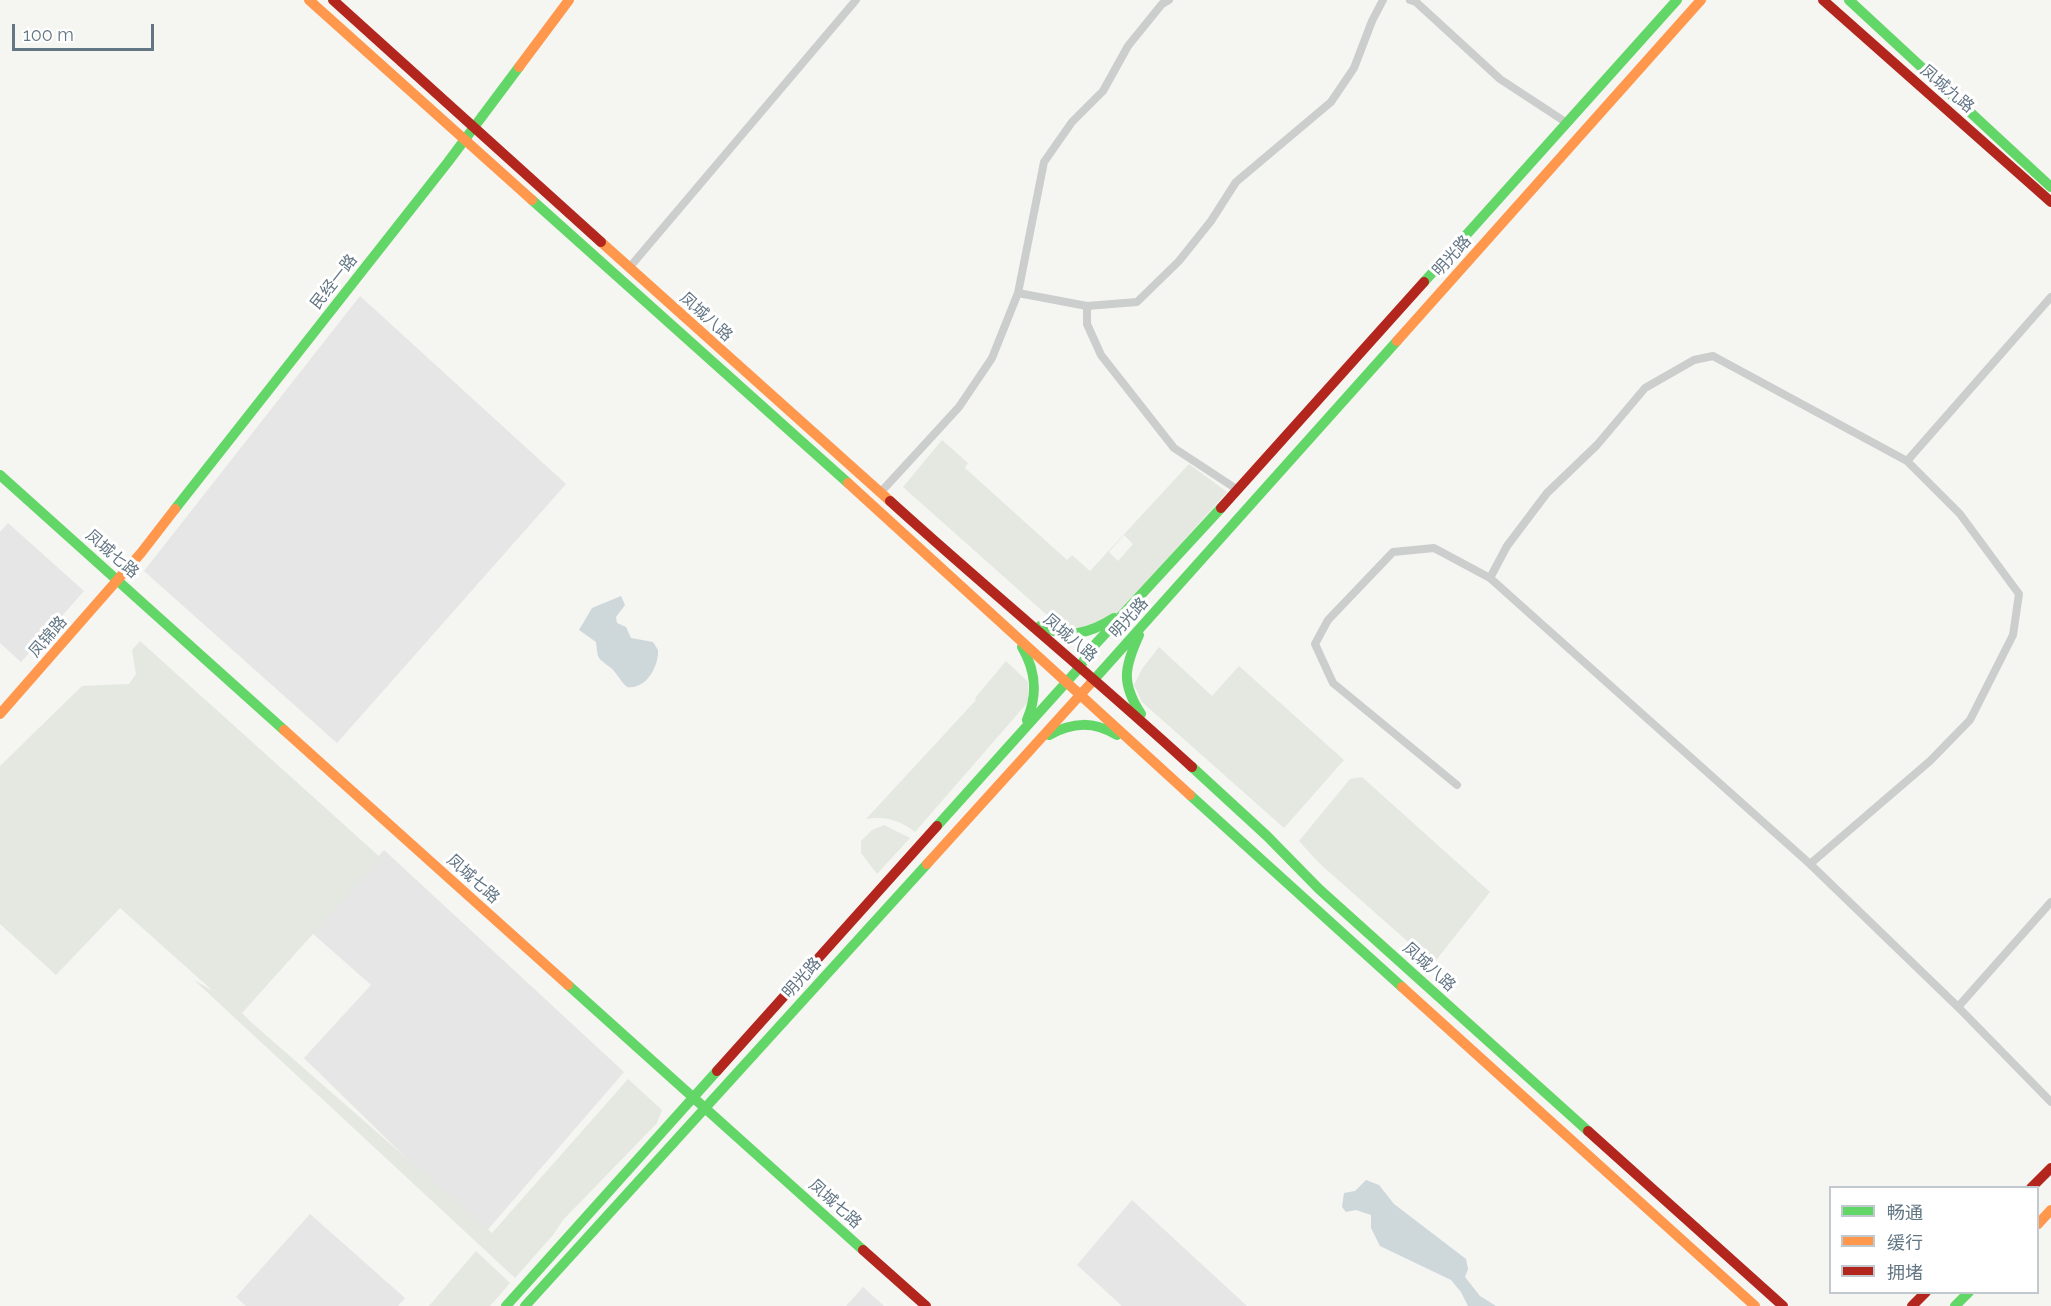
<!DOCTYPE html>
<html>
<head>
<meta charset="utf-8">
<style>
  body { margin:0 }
  #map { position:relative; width:2051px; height:1306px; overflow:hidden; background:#f5f5f2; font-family:Raleway,"Noto Sans SC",sans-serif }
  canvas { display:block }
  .legend { position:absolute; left:1829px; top:1186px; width:210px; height:108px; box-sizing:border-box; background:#fff; border:2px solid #c1c8ce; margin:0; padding:8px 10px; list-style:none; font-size:18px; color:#637684 }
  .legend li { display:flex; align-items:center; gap:12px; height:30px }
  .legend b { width:30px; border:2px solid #c1c8ce }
  .scale { position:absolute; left:12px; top:24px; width:142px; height:27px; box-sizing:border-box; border:3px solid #637684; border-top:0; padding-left:8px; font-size:18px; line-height:21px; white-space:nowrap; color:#637684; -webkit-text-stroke:4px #fff; paint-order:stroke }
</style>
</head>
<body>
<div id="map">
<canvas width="2051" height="1306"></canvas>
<ul class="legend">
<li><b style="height:8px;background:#63d668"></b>畅通</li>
<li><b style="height:8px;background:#ff974d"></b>缓行</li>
<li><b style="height:8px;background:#b3261e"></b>拥堵</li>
</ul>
<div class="scale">100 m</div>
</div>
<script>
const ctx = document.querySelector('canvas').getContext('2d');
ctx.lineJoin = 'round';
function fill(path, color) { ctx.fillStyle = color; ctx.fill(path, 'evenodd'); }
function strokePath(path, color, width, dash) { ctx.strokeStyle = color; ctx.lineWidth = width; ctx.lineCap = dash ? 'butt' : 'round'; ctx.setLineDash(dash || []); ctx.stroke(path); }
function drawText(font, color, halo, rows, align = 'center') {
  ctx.font = font + ' Raleway,"Noto Sans SC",sans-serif'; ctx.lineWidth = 6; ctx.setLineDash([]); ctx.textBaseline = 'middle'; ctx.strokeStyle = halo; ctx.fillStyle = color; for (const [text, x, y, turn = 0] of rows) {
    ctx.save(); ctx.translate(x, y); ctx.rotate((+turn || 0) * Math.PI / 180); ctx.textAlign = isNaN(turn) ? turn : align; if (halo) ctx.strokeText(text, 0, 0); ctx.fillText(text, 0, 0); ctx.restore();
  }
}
const built = new Path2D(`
  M 360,296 L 566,484 L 337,743 L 144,571 Z
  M 8,523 L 84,591 L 21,662 L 0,643 L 0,532 Z
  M 384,850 L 624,1072 L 484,1234 L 304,1058 L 371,985 L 311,932 Z
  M 1132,1200 L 1247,1306 L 1122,1306 L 1077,1265 Z
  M 310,1214 L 405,1298 L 398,1306 L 246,1306 L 236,1297 Z
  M 863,1287 L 884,1306 L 846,1306 Z`);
const green = new Path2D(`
  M 942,440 L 968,463 L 965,468 L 1067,560 L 1072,555 L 1090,571 L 1189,464 L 1227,492 L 1108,625 L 1076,637 L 1057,624 L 903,487 ZM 1124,535 L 1133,544 L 1118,561 L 1109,552 Z
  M 140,641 L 381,858 L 242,1013 L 251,1022 L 492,1233 L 628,1079 L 662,1110 L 657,1123 L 563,1220 L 553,1235 L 515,1278 L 194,980 L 213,991 L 120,908 L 56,975 L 0,924 L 0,766 L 82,686 L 129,684 L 136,674 L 132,650 Z
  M 1159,647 L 1212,696 L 1239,666 L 1344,760 L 1284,828 L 1142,702 L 1134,685 L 1142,669 Z
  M 1006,661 L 1028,682 L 1028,702 L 915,832 C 900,820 885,816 866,819 L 976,700 L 975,698 Z
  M 1362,777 L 1490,892 L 1433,964 L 1319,863 L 1299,841 L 1350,779 Z
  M 884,825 L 910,838 L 877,874 L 861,853 L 861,841 L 872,830 Z
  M 476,1251 L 510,1283 L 490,1306 L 429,1306 Z`);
const water = new Path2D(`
  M 621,596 L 625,605 L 616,617 L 617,623 L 626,627 L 631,638 L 653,642 L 658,650 C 659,666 646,690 627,687 C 621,682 617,673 611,668 C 597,657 598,660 596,642 L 579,630 L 592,608 Z
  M 1366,1180 L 1379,1185 L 1394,1204 L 1466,1259 L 1468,1269 L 1465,1277 L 1480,1296 L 1496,1306 L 1468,1306 L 1461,1292 L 1451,1280 L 1380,1246 L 1371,1228 L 1371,1215 L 1356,1210 L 1346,1212 L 1342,1207 L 1344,1193 L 1355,1191 Z`);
const street = new Path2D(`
  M 1410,0 L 1416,2 L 1500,79 L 1567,123
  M 629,268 L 856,0
  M 1018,293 L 1087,306 L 1137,302 L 1179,261 L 1211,221 L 1236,182 L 1331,102 L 1354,68 L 1372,21 L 1383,0
  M 1087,306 L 1087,324 L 1101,355 L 1174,448 L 1238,490
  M 1907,461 L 2051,297
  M 880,493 L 959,407 L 992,358 L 1018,293 L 1044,162 L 1072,122 L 1103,91 L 1128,46 L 1162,4 L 1169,0
  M 1490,578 L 1507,546 L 1547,493 L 1597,445 L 1645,388 L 1694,360 L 1713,356 L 1907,461 L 1960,514 L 2019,594 L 2013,635 L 1970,720 L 1930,761 L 1810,864
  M 1457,785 L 1333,683 L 1315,644 L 1328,620 L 1393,552 L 1434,548 L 1490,578 L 1810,864 L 1958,1007
  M 2051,902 L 1958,1007 L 2051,1102`);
const fast = new Path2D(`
  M 1849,0 L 2051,187
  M 532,200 L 848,483
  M 1424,282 L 1677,0
  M 0,475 L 284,730
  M 175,509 L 448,162 L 519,67
  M 1040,626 C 1068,639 1089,634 1114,618
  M 1139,635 C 1124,668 1121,683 1141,714
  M 1022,647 C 1036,671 1038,694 1027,720
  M 1091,683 L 1397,341
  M 1049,735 C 1073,722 1093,721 1117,735
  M 1192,767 L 1267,836 L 1319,889 L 1588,1131
  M 1190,795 L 1402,987
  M 937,826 L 1080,667 L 1090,650 L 1221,508
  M 568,985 L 863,1250
  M 506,1306 L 717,1071
  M 525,1306 L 927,864
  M 1955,1306 L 1969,1292`);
const slow = new Path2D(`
  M 309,0 L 532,200
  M 519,67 L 569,0
  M 601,242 L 890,501
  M 1397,341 L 1701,0
  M 848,483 L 1190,795
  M 0,714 L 141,553 L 175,509
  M 284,730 L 568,985
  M 927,864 L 1091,683
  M 1402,987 L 1755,1306
  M 2038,1224 L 2051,1210`);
const jam = new Path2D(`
  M 333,0 L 601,242
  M 1823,0 L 2051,202
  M 890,501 C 989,591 1093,676 1192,767
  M 1221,508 L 1424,282
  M 717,1071 L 937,826
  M 1588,1131 L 1783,1306
  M 2031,1188 L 2051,1168
  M 863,1250 L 926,1306
  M 1912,1306 L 1926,1292`);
const streetNames = [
  ["凤城九路",1947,89,40],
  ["明光路",1452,256,-48],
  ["民经一路",334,282,-52],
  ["凤城八路",706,317,42],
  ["凤城七路",112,554,41],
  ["明光路",1129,618,-48],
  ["凤锦路",48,637,-49],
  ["凤城八路",1070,638,40],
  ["凤城七路",473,879,42],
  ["凤城八路",1429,967,42],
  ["明光路",802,978,-48],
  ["凤城七路",835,1204,42]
];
fill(built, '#e5e6e5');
fill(green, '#e4e8e0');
fill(water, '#ced7da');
strokePath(street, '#cccece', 8);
strokePath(fast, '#63d668', 10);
strokePath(slow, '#ff974d', 10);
strokePath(jam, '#b3261e', 10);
drawText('16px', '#637684', '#fff', streetNames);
</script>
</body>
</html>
